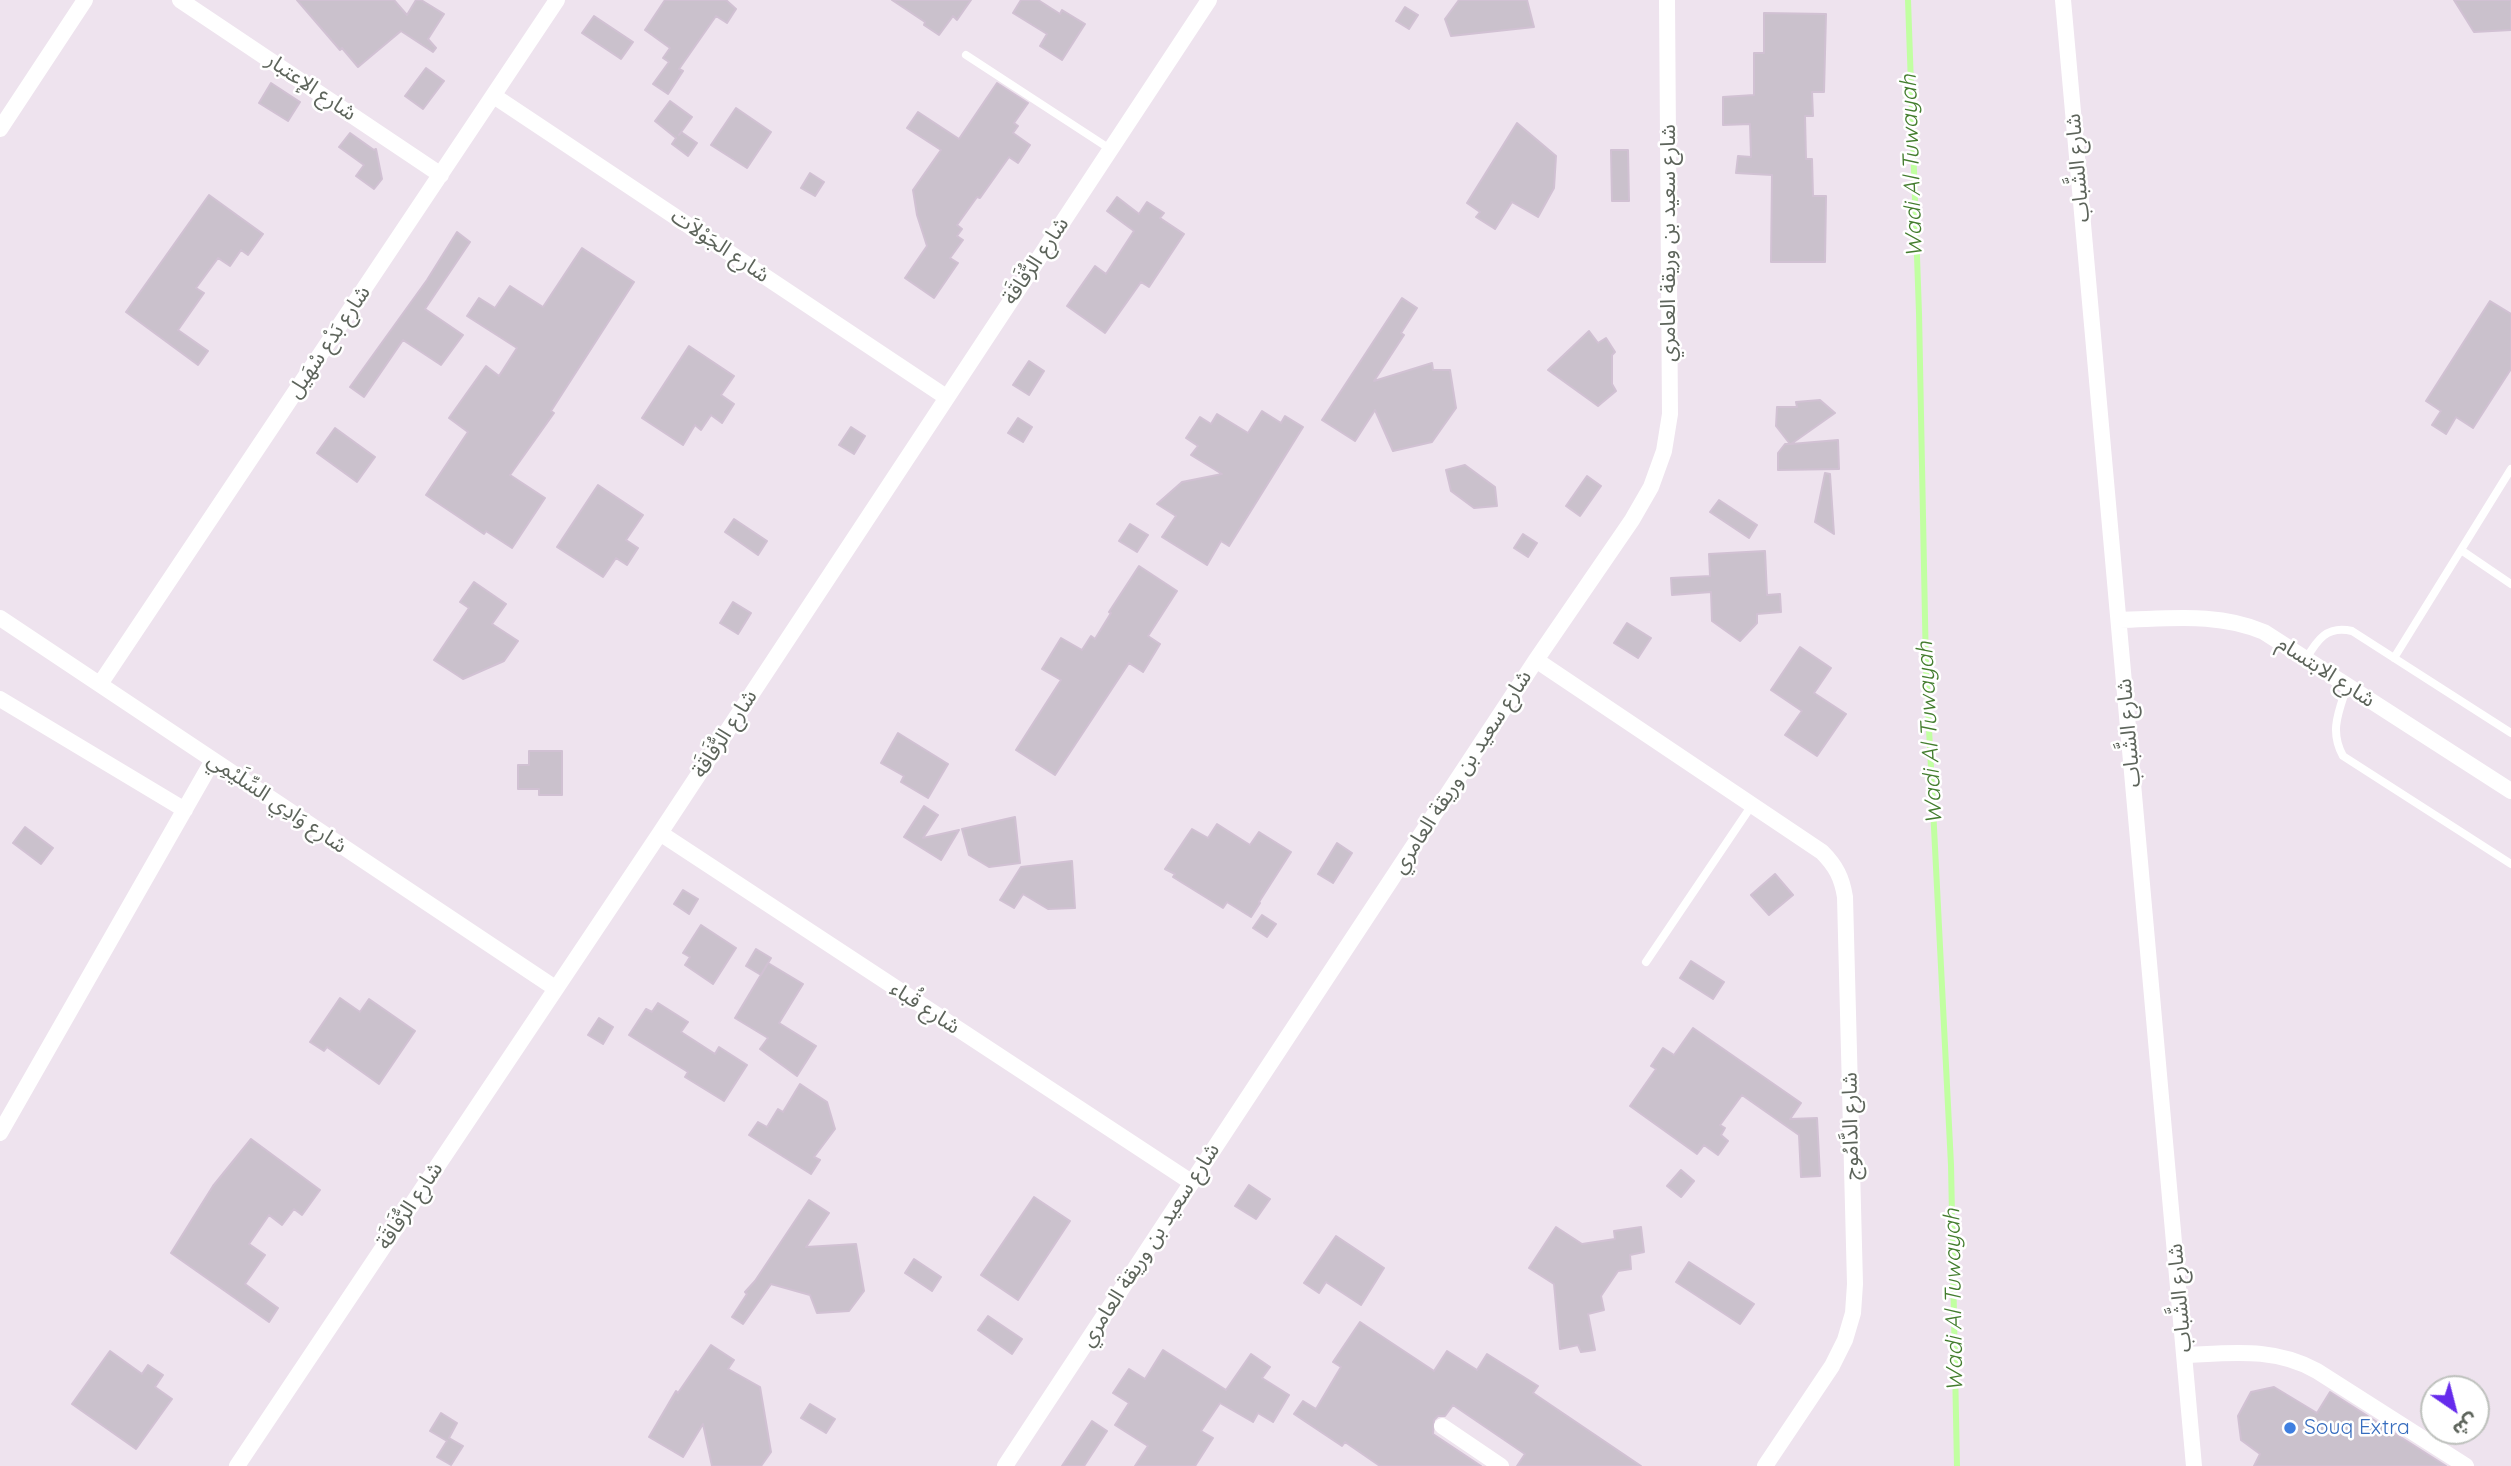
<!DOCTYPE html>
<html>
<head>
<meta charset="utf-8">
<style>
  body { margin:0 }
  #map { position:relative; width:2511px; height:1466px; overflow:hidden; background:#eee3ee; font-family:Quicksand,"Noto Sans Arabic",sans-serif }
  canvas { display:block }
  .north { position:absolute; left:2420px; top:1375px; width:70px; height:70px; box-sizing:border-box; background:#fff; border:2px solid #bec1bd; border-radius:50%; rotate:145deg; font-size:19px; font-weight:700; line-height:28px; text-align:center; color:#5d645b }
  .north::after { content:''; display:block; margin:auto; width:24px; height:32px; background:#662bec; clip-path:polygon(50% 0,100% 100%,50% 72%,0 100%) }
</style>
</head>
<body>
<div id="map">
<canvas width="2511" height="1466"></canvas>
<div class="north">ش</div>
</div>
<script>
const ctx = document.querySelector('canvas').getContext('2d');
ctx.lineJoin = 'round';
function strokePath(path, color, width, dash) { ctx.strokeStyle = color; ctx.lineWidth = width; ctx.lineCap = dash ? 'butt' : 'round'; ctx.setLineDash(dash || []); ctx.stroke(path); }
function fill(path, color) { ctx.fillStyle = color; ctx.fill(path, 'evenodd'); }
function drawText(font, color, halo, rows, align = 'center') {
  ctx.font = font + ' Quicksand,"Noto Sans Arabic",sans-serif'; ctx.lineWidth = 5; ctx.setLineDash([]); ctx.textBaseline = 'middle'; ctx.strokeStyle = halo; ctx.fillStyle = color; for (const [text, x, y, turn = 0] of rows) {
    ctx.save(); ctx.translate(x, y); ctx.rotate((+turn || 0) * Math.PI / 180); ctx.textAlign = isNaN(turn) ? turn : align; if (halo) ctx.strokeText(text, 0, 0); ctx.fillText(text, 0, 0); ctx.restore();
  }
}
const stream = new Path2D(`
  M 1908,0 L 1919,313 L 1926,669 L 1951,1165 L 1957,1466`);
const building = new Path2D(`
  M 297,0 L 394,0 L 407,15 L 416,0 L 421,0 L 444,14 L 428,39 L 436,48 L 433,52 L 401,31 L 358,67 L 342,48 L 340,50 Z
  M 665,0 L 726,0 L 736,9 L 727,23 L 716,16 L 679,69 L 683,71 L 668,94 L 653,84 L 669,62 L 663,58 L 670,48 L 645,30 Z
  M 892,0 L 971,0 L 957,20 L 953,16 L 939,35 L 924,25 L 925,22 Z
  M 1021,0 L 1038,0 L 1060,14 L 1062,10 L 1085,24 L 1062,60 L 1040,46 L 1047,34 L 1013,13 Z
  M 1459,0 L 1527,0 L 1534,27 L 1451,36 L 1445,19 Z
  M 2454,0 L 2511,0 L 2511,30 L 2474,32 Z
  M 1405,7 L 1418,15 L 1409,29 L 1396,21 Z
  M 1764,13 L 1826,14 L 1824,92 L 1812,92 L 1813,116 L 1805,116 L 1806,159 L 1812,159 L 1813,196 L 1826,196 L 1825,262 L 1771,262 L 1772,175 L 1736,173 L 1738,156 L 1751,157 L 1750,124 L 1723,125 L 1723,97 L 1754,95 L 1754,53 L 1764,53 Z
  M 594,16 L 633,42 L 621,59 L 582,33 Z
  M 426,68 L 444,81 L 423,109 L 405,96 Z
  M 271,83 L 300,102 L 288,121 L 259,103 Z
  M 997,83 L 1028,103 L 1014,123 L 1018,126 L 1013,133 L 1030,145 L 1018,163 L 1009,157 L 980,198 L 977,197 L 957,225 L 962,229 L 957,236 L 963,240 L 950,258 L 958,263 L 934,298 L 905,278 L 927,246 L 917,215 L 913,190 L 941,150 L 907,128 L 918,112 L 959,139 Z
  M 670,101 L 692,117 L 679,135 L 681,132 L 697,143 L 688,156 L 672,144 L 676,138 L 655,121 Z
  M 736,108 L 771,132 L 747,168 L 711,145 Z
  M 1517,123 L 1556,156 L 1554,188 L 1538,217 L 1512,202 L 1495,229 L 1476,217 L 1480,212 L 1467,203 Z
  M 350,133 L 374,150 L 376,149 L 382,179 L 374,189 L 356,176 L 364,165 L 339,147 Z
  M 1611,150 L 1628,150 L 1629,201 L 1612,201 Z
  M 810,173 L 824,182 L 815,196 L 801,188 Z
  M 209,195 L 263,234 L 248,255 L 241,250 L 230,266 L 218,258 L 196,288 L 204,293 L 178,330 L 208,351 L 198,365 L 126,312 Z
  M 1117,197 L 1139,214 L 1147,202 L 1164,213 L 1160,218 L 1184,234 L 1149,287 L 1141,282 L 1105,333 L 1067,306 L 1095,266 L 1106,274 L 1134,231 L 1107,211 Z
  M 457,232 L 470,242 L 425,309 L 463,335 L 441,365 L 403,340 L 364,397 L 350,387 L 427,280 Z
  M 582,248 L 634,282 L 551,411 L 554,413 L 510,475 L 545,498 L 512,548 L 486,531 L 484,534 L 426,495 L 468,432 L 449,418 L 486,366 L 499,376 L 517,348 L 467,316 L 479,298 L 495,308 L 510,286 L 543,307 Z
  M 1402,298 L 1417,308 L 1401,333 L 1404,335 L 1374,381 L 1432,363 L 1433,370 L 1450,370 L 1456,408 L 1432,442 L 1393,451 L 1375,410 L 1355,441 L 1322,420 Z
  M 2490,301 L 2511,314 L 2511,369 L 2473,428 L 2456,417 L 2446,434 L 2432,425 L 2441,411 L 2426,401 Z
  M 1589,331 L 1598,343 L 1606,338 L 1615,352 L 1612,355 L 1612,384 L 1616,391 L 1598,406 L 1548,370 Z
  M 689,346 L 734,376 L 721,395 L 734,404 L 722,423 L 711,415 L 701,430 L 695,425 L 683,445 L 642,418 Z
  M 1029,361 L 1044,371 L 1029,395 L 1013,385 Z
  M 1820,400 L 1835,413 L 1791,444 L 1838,440 L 1839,469 L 1778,470 L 1778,453 L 1785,444 L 1790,444 L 1776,426 L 1777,407 L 1797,407 L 1796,402 Z
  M 1262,411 L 1281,423 L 1285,416 L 1303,427 L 1229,546 L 1221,541 L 1207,565 L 1162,537 L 1176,516 L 1157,504 L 1182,482 L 1222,474 L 1191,455 L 1198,446 L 1186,438 L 1200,417 L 1211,424 L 1217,414 L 1248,433 Z
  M 1018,418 L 1032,427 L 1023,442 L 1008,433 Z
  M 851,427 L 865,436 L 854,454 L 839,445 Z
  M 335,428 L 375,457 L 357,482 L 317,453 Z
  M 1465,465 L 1495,487 L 1497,506 L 1474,508 L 1451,491 L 1446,470 Z
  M 1825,473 L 1830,474 L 1834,534 L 1815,522 Z
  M 1587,476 L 1601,486 L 1580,516 L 1566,506 Z
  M 598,485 L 643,515 L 626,540 L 638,548 L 627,565 L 616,558 L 603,577 L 557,547 Z
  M 1719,500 L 1757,525 L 1749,538 L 1710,512 Z
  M 734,519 L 767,541 L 758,555 L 725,532 Z
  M 1130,524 L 1148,535 L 1137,552 L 1119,541 Z
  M 1523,534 L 1537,543 L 1528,557 L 1514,548 Z
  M 1765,551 L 1767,595 L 1780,594 L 1781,612 L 1757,614 L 1757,623 L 1740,641 L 1712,621 L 1711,592 L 1672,595 L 1671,578 L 1710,576 L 1709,554 Z
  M 1139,566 L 1177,591 L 1148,636 L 1160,644 L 1143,672 L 1129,663 L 1055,775 L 1016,750 L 1061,680 L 1042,669 L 1061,638 L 1082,650 L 1091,636 L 1095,639 L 1111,613 L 1109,612 Z
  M 474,582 L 506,604 L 492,624 L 518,641 L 504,661 L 463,679 L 434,660 L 469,608 L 460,602 Z
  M 733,602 L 751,613 L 738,634 L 720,623 Z
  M 1627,623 L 1651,638 L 1638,658 L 1614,643 Z
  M 1800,647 L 1831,668 L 1814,693 L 1846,714 L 1817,756 L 1785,735 L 1802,711 L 1771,690 Z
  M 898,733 L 948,764 L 928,798 L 901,782 L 904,776 L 881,763 Z
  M 529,751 L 562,751 L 562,795 L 539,795 L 539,789 L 518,789 L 518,765 L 529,765 Z
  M 924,806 L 938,815 L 923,838 L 959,830 L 941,860 L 904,837 Z
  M 1015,817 L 1020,863 L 989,867 L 969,855 L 962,829 Z
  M 1217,824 L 1250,845 L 1259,832 L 1291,852 L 1259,902 L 1260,903 L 1251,917 L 1227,902 L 1223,908 L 1173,877 L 1175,874 L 1165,869 L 1192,829 L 1208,838 Z
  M 25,827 L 53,848 L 41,864 L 13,843 Z
  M 1337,843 L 1352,853 L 1333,883 L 1318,874 Z
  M 1072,861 L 1075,908 L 1048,909 L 1023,894 L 1014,908 L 1000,900 L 1021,867 Z
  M 1775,874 L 1793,895 L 1769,915 L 1751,895 Z
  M 683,890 L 698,899 L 689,914 L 674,904 Z
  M 1262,915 L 1276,924 L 1267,937 L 1253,928 Z
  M 701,925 L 736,948 L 713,984 L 685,965 L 690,957 L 683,953 Z
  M 756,949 L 771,958 L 761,975 L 746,966 Z
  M 1691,961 L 1724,982 L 1713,999 L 1680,978 Z
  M 768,963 L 803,984 L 779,1023 L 816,1046 L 797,1076 L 760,1049 L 768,1038 L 735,1018 Z
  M 340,998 L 360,1012 L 369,999 L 415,1031 L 379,1084 L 327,1047 L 324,1051 L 310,1042 Z
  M 658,1003 L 688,1022 L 681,1032 L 715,1054 L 719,1047 L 747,1065 L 724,1101 L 685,1077 L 688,1072 L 629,1035 L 646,1009 L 652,1012 Z
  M 599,1018 L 613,1027 L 603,1044 L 588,1035 Z
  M 1693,1028 L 1801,1103 L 1790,1119 L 1817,1118 L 1820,1176 L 1801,1177 L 1799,1135 L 1742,1095 L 1720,1125 L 1725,1128 L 1721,1135 L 1728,1141 L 1718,1155 L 1704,1145 L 1697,1154 L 1630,1106 L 1656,1069 L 1651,1066 L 1663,1048 L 1674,1055 Z
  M 800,1084 L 827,1102 L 835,1129 L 814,1157 L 820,1160 L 811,1174 L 749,1135 L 758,1122 L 767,1127 L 778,1109 L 783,1112 Z
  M 251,1139 L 320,1190 L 302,1215 L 294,1209 L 282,1225 L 269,1215 L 249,1244 L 265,1255 L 245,1284 L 278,1308 L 269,1322 L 171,1253 L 213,1186 Z
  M 1681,1170 L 1694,1181 L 1681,1197 L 1667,1186 Z
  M 1249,1185 L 1270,1199 L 1256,1219 L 1235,1206 Z
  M 1034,1197 L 1070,1221 L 1018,1300 L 981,1275 Z
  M 809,1200 L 829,1213 L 806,1247 L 856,1244 L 864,1291 L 849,1311 L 817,1313 L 810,1295 L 771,1284 L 743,1324 L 732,1317 L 747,1294 L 745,1292 L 755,1281 Z
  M 1556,1227 L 1582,1244 L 1615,1239 L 1614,1231 L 1641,1227 L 1644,1252 L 1630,1255 L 1631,1269 L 1618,1271 L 1601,1296 L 1604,1310 L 1588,1314 L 1595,1350 L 1581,1352 L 1578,1345 L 1560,1349 L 1554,1284 L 1529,1268 Z
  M 1336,1236 L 1384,1268 L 1361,1305 L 1326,1282 L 1319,1293 L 1304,1283 Z
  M 914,1259 L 941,1277 L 932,1291 L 905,1273 Z
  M 1689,1262 L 1754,1304 L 1740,1324 L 1676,1282 Z
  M 988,1316 L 1022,1339 L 1012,1354 L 978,1330 Z
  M 1360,1322 L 1434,1371 L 1447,1351 L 1477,1370 L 1487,1354 L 1538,1386 L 1533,1393 L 1641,1466 L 1517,1466 L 1525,1454 L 1453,1405 L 1445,1416 L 1438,1416 L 1434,1420 L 1433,1434 L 1481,1466 L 1380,1466 L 1345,1442 L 1342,1446 L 1294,1414 L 1303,1401 L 1316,1409 L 1341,1367 L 1333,1362 Z
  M 711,1345 L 734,1360 L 728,1369 L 760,1387 L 771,1452 L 761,1466 L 712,1466 L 703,1424 L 683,1457 L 649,1437 L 676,1391 L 678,1393 Z
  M 1163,1350 L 1226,1390 L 1251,1354 L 1270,1367 L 1262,1378 L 1289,1395 L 1273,1422 L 1258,1413 L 1253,1422 L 1220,1403 L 1201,1431 L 1213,1438 L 1195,1466 L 1135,1466 L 1148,1446 L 1115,1425 L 1129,1403 L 1113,1393 L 1129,1369 L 1145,1379 Z
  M 110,1351 L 142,1374 L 148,1365 L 163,1375 L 155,1387 L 172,1399 L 136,1449 L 72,1404 Z
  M 2274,1387 L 2317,1413 L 2330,1392 L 2446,1466 L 2254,1466 L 2260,1454 L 2241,1440 L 2238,1416 L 2251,1392 Z
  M 810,1404 L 835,1419 L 826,1433 L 801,1418 Z
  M 441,1413 L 457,1423 L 449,1438 L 463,1446 L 451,1465 L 437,1457 L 447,1441 L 430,1431 Z
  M 1092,1421 L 1107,1431 L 1084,1466 L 1062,1466 Z`);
const service = new Path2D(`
  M 966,55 L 1110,149
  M 2461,550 L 2511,584
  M 2394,658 L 2511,469
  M 2306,659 C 2317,640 2327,625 2352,631 L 2511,733
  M 2347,686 C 2339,711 2329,731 2343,756 L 2511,864
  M 1646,962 L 1752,805`);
const minor = new Path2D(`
  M 180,0 L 441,175
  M 2063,0 L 2194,1466
  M 494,96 L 946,397
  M 0,129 L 85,0
  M 0,618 L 555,988
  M 2119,620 C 2169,619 2217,612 2264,632 L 2511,791
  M 1536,660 L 1822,852 C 1836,866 1842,878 1845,897 L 1855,1284 L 1853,1313 L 1845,1340 L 1832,1366 L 1765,1466
  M 100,684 L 557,0
  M 0,699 L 185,810
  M 660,833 L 1191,1182
  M 0,1133 L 213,760
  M 2185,1355 C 2232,1353 2275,1347 2317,1371 L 2466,1466
  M 1442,1426 L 1501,1466
  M 237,1466 L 660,833 L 1209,0
  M 1005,1466 L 1536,660 L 1632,520 L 1651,487 L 1664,451 L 1670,414 L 1667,0`);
const markers = [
  [2290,1428,7,"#3f7fe0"]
];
const streetNames = [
  ["شارع الإعتبار",311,87,34],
  ["شارع الشَّباب",2078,168,-95],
  ["شارع سعيد بن وريقة العامري",1669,243,-90],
  ["شارع الجَوْلاَت",720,246,34],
  ["شارع الرُّفَاقَة",1036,261,-56],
  ["شارع بَدْع سْهَيل",329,342,-56],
  ["شارع الابتسام",2326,672,33],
  ["شارع الشَّباب",2129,733,-95],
  ["شارع الرُّفَاقَة",725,734,-57],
  ["شارع سعيد بن وريقة العامري",1462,772,-57],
  ["شارع وَادِي السِّلَيْمِي",277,803,34],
  ["شارع قُباء",925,1008,33],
  ["شارع الدَّامُوج",1851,1126,-91],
  ["شارع الرُّفَاقَة",410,1206,-56],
  ["شارع سعيد بن وريقة العامري",1150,1245,-57],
  ["شارع الشَّباب",2180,1298,-95]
];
const shopNames = [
  ["Souq Extra",2304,1428]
];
const waterNames = [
  ["Wadi Al Tuwayah",1912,166,-92],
  ["Wadi Al Tuwayah",1930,733,-93],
  ["Wadi Al Tuwayah",1954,1300,-91]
];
strokePath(stream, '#c1ffa1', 6);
fill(building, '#cac1cc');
strokePath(building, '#d1c1d3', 2);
strokePath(service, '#fff', 8);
strokePath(minor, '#fff', 16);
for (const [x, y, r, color] of markers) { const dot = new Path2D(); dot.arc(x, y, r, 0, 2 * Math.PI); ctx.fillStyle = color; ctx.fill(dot); strokePath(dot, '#fff', 2.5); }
drawText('21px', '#5d645b', '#fff', streetNames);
drawText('21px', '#366cbe', '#fff', shopNames, 'left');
drawText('italic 23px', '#437d2e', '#fff', waterNames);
</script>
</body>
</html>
